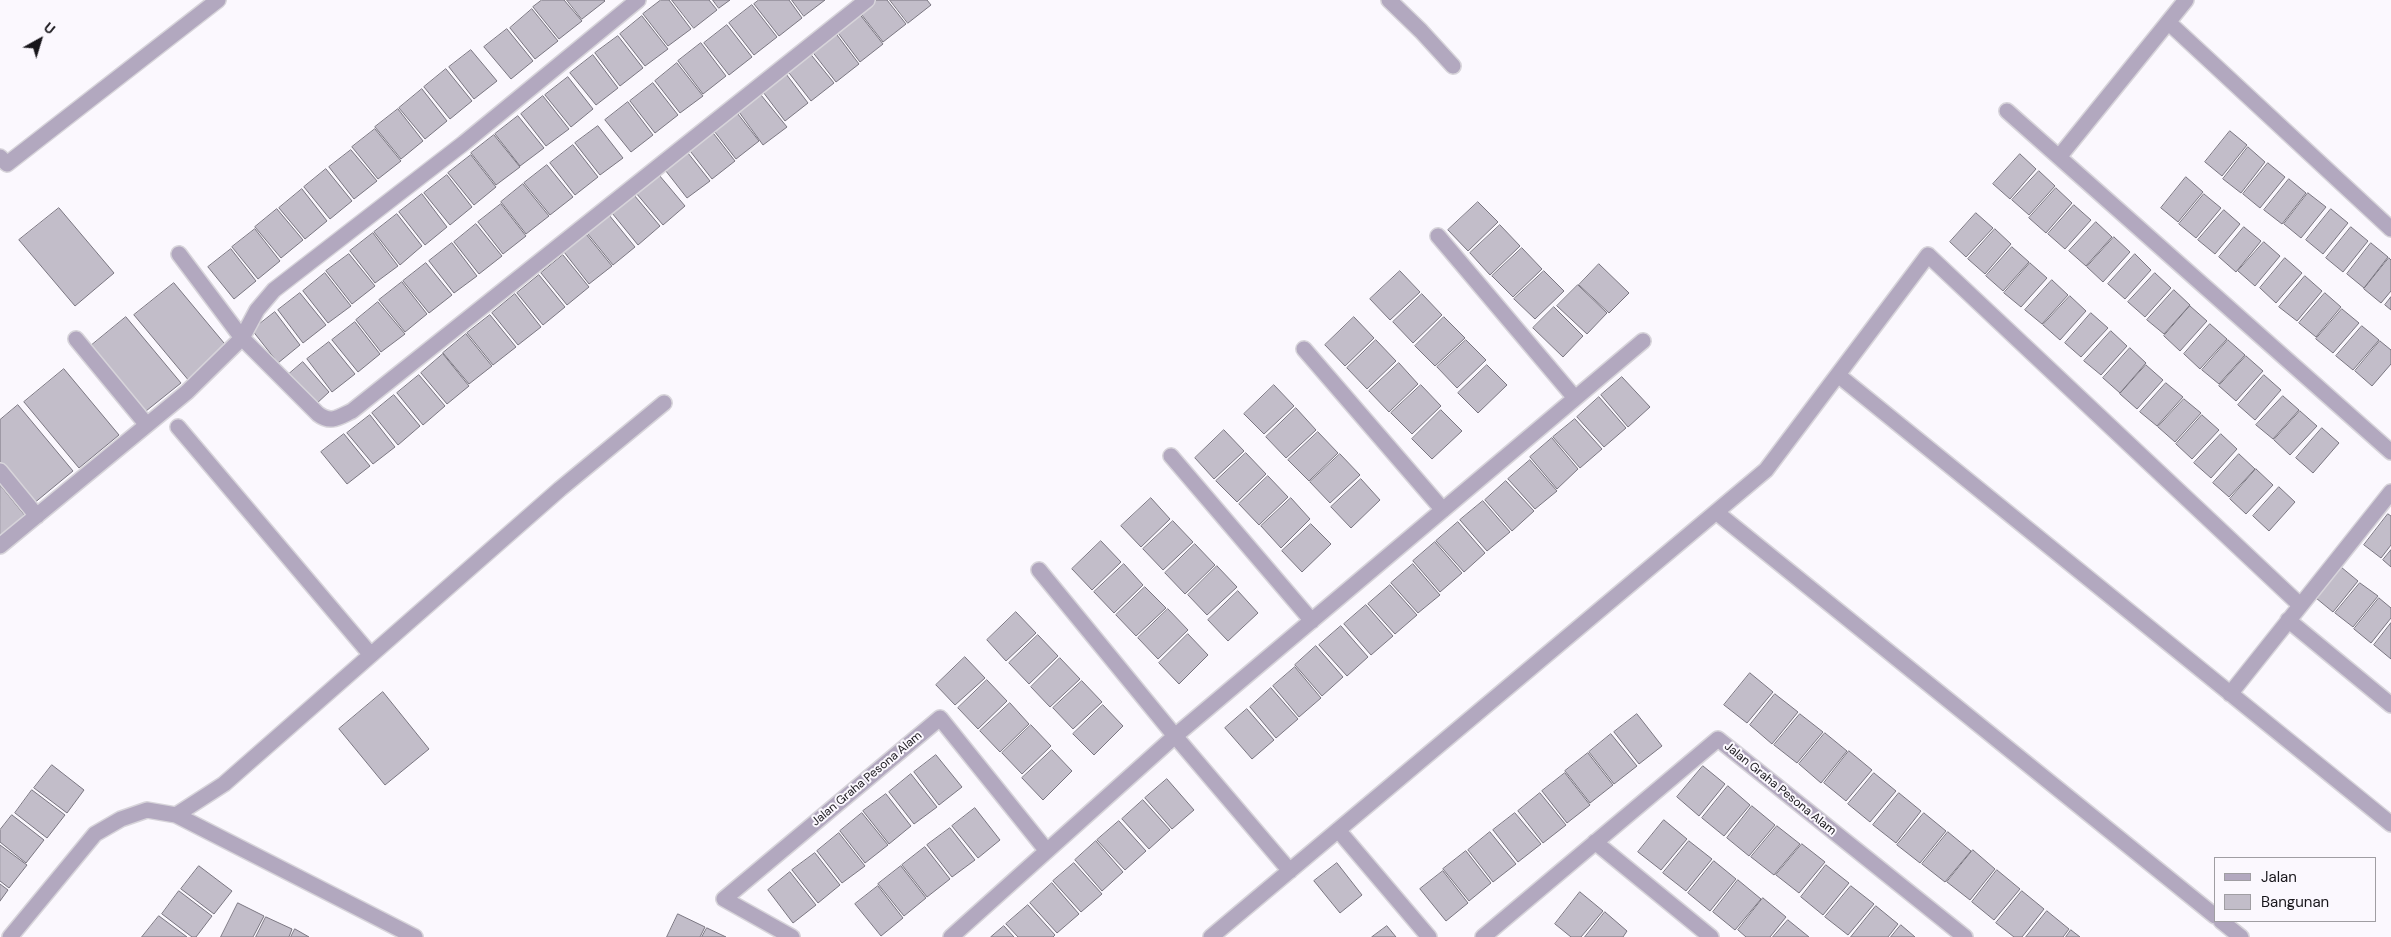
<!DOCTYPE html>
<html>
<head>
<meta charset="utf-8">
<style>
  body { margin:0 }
  #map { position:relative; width:2391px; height:937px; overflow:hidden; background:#fbf8fe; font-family:"DM Sans",sans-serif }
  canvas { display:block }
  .legend { position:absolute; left:2214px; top:857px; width:162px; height:65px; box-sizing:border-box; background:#fbf8fe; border:1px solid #a09ea3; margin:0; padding:6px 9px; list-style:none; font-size:15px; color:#18161b }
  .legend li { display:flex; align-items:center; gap:10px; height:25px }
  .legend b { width:25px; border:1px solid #a09ea3 }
  .north { position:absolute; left:15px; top:15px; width:50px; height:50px; -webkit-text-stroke:4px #fbf8fe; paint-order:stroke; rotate:39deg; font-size:14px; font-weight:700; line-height:20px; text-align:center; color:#18161b }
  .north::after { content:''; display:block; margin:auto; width:18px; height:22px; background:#18161b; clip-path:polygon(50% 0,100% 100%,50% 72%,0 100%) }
</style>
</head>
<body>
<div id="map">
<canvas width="2391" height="937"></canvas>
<ul class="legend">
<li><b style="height:6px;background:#b2a8bf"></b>Jalan</li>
<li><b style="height:14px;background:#c2bdc9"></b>Bangunan</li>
</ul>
<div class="north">U</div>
</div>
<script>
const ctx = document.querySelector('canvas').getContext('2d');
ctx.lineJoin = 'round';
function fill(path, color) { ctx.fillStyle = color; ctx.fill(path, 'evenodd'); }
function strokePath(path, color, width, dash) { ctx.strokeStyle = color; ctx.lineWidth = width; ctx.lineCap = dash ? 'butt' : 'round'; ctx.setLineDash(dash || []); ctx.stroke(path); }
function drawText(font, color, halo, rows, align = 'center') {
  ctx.font = font + ' "DM Sans",sans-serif'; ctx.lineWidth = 4; ctx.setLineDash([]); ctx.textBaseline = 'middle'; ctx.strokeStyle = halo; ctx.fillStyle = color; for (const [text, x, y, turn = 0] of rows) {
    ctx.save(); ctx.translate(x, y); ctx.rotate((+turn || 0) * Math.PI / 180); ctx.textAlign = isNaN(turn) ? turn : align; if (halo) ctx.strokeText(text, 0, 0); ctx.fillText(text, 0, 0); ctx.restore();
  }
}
const building = new Path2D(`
  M 542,0 L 564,0 L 582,21 L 559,39 L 533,7 Z
  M 567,0 L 604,0 L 605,1 L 582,19 Z
  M 661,0 L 669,0 L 691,29 L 668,46 L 643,14 Z
  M 672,0 L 709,0 L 717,10 L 694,28 Z
  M 713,0 L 730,0 L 719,8 Z
  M 759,0 L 789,0 L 802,18 L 779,36 L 754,4 Z
  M 792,0 L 825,0 L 804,16 Z
  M 871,0 L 887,0 L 906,24 L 883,42 L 858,10 Z
  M 890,0 L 927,0 L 931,5 L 908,23 Z
  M 752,5 L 777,37 L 754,55 L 729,23 Z
  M 532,9 L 558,41 L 535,59 L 510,28 Z
  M 858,12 L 883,44 L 860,62 L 835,29 Z
  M 642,16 L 668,49 L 645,66 L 620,34 Z
  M 727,25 L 752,57 L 729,75 L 704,43 Z
  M 507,29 L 533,61 L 511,79 L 484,47 Z
  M 834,31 L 859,64 L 836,82 L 811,50 Z
  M 618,36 L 643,68 L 620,86 L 595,53 Z
  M 701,43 L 726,76 L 703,94 L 678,61 Z
  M 471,50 L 497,81 L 474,99 L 449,67 Z
  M 808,51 L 834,83 L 811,101 L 786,69 Z
  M 593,55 L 618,88 L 596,105 L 570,73 Z
  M 677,63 L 703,96 L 680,113 L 655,81 Z
  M 446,69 L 472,101 L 450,119 L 424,87 Z
  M 783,70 L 808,103 L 785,121 L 760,88 Z
  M 568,77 L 593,109 L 571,127 L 545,95 Z
  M 653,83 L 678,115 L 655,133 L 630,101 Z
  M 422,89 L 447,121 L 425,139 L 399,108 Z
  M 761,95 L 787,127 L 763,145 L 739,112 Z
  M 543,96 L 569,129 L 546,146 L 521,114 Z
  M 628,102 L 653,135 L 631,152 L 605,120 Z
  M 398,109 L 423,141 L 401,159 L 375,127 Z
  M 734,109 L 759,141 L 736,159 L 711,127 Z
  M 518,116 L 544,148 L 520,166 L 495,134 Z
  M 598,126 L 623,158 L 600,175 L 575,143 Z
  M 375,129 L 401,161 L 378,179 L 352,147 Z
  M 710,129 L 735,161 L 712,179 L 687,147 Z
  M 2230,131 L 2247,145 L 2222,176 L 2205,162 Z
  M 494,135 L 520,167 L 496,185 L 471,153 Z
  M 573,145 L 598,177 L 575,195 L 550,163 Z
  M 2248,147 L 2265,162 L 2241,193 L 2223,179 Z
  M 684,148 L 710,181 L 687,198 L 662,166 Z
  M 351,150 L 377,181 L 354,199 L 329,167 Z
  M 2020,154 L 2036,169 L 2010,199 L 1993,184 Z
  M 471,155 L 496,187 L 474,205 L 448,173 Z
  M 2268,163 L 2285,177 L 2260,208 L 2243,194 Z
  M 547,165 L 573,197 L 550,215 L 524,183 Z
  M 326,169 L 352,201 L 330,219 L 304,187 Z
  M 2039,171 L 2055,186 L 2029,215 L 2012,200 Z
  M 447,175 L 472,207 L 450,225 L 424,193 Z
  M 659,175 L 685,206 L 663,225 L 636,193 Z
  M 2186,177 L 2203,192 L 2178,222 L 2161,208 Z
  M 2289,179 L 2306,193 L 2282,224 L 2264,210 Z
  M 523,184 L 549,216 L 526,234 L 501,202 Z
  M 2056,188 L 2072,203 L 2046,233 L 2029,218 Z
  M 302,189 L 327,221 L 305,239 L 279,208 Z
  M 2308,193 L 2326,207 L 2301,238 L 2284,224 Z
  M 422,194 L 447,227 L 425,245 L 399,212 Z
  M 2204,194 L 2221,208 L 2196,238 L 2179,224 Z
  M 634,195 L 660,226 L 638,245 L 612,213 Z
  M 1478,202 L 1498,222 L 1468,251 L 1448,230 Z
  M 501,204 L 526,236 L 503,254 L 478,222 Z
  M 2074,205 L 2091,220 L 2065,249 L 2048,234 Z
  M 59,208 L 114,273 L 75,306 L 19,240 Z
  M 277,209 L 303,240 L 281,258 L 255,227 Z
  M 2331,209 L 2348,223 L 2323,254 L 2306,240 Z
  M 2224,210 L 2240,224 L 2215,254 L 2198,240 Z
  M 1976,213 L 1993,228 L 1966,257 L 1950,242 Z
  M 397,214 L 422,246 L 400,265 L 374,232 Z
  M 609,215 L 635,247 L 613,265 L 587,233 Z
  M 2096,222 L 2112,237 L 2086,266 L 2069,251 Z
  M 476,224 L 502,256 L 479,274 L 454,242 Z
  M 1500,225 L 1520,246 L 1490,275 L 1470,253 Z
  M 2244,227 L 2261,241 L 2236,272 L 2219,257 Z
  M 2351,227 L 2368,241 L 2343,272 L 2326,258 Z
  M 255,229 L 280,261 L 258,279 L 232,247 Z
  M 1995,229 L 2011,244 L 1985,274 L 1968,259 Z
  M 373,233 L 398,266 L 375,283 L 350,251 Z
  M 586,234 L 612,266 L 589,284 L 564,252 Z
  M 2114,237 L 2130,252 L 2103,282 L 2087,267 Z
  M 2264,242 L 2280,256 L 2255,286 L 2238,271 Z
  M 452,243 L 477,276 L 454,293 L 429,261 Z
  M 2371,243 L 2388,257 L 2364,288 L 2347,274 Z
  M 2012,247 L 2029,262 L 2003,291 L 1986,276 Z
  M 1522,248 L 1542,269 L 1513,297 L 1492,276 Z
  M 231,249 L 256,281 L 234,299 L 208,267 Z
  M 349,254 L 375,286 L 352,304 L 326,271 Z
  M 2135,254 L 2151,270 L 2125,299 L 2108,284 Z
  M 563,255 L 589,287 L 567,305 L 541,273 Z
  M 2285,258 L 2302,273 L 2276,303 L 2260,288 Z
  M 2389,258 L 2391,260 L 2391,291 L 2381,303 L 2364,289 Z
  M 426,263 L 452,295 L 429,313 L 403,281 Z
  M 2030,263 L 2047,278 L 2021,307 L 2004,293 Z
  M 1599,264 L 1629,293 L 1609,313 L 1579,285 Z
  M 1400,271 L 1420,292 L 1390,320 L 1370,299 Z
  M 1544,271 L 1564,291 L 1535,319 L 1514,299 Z
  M 325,273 L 351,306 L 328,323 L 303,291 Z
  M 2155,273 L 2171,288 L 2145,317 L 2128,302 Z
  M 539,275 L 565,307 L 543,325 L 517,293 Z
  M 2305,276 L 2322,291 L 2297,321 L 2279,307 Z
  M 2052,280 L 2068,295 L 2042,324 L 2025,310 Z
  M 402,282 L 427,314 L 405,332 L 379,300 Z
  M 174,283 L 229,349 L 190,382 L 134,315 Z
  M 1578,285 L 1607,313 L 1587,334 L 1557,306 Z
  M 2174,290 L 2190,305 L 2164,334 L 2147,320 Z
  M 300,293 L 326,325 L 303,343 L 278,310 Z
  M 2325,293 L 2341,307 L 2316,337 L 2299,323 Z
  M 515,294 L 541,327 L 518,345 L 492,313 Z
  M 1422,294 L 1442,315 L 1413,343 L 1393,322 Z
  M 2070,296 L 2086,311 L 2060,340 L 2043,325 Z
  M 2391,297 L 2391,310 L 2385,305 Z
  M 378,302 L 405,334 L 381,352 L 356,320 Z
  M 2190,306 L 2207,321 L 2180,351 L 2164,336 Z
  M 1554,307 L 1583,336 L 1563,357 L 1533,328 Z
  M 2342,309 L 2359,323 L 2333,353 L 2316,339 Z
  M 275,312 L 300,345 L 278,363 L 252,330 Z
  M 2091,313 L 2108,328 L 2081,357 L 2065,343 Z
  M 490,315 L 516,347 L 493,365 L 467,333 Z
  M 126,317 L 181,383 L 141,415 L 87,349 Z
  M 1354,317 L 1374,338 L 1345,366 L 1325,345 Z
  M 1444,317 L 1465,338 L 1435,366 L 1415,346 Z
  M 355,322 L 380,354 L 358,372 L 332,340 Z
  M 2210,324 L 2227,339 L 2200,369 L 2184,354 Z
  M 2362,326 L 2379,340 L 2353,370 L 2336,356 Z
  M 2111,331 L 2127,346 L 2101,375 L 2084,361 Z
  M 466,334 L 492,366 L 469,384 L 443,353 Z
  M 1376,340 L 1396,361 L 1367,389 L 1347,368 Z
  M 1466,340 L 1486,360 L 1457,388 L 1437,367 Z
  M 2228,340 L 2245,355 L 2219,384 L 2202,370 Z
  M 2380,341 L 2391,350 L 2391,364 L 2372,386 L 2355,371 Z
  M 329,342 L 355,374 L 332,392 L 307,359 Z
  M 2130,348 L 2146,363 L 2120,393 L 2103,378 Z
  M 443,354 L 469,386 L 447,404 L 421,373 Z
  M 2246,356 L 2263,371 L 2236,401 L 2219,386 Z
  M 303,362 L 329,392 L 315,405 L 289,374 Z
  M 1399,363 L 1418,384 L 1389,412 L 1369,391 Z
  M 1487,365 L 1507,385 L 1478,413 L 1458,393 Z
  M 2146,365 L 2163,380 L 2137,409 L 2120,394 Z
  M 64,369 L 119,435 L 79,468 L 24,402 Z
  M 419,375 L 445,406 L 423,425 L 397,393 Z
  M 2264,375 L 2281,390 L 2255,420 L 2238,405 Z
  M 1622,377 L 1650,407 L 1628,427 L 1601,395 Z
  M 2166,383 L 2183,397 L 2157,426 L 2140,412 Z
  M 1274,385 L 1294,406 L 1264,434 L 1244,414 Z
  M 1421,385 L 1441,406 L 1412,434 L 1391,413 Z
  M 394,395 L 420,426 L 398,445 L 372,413 Z
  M 2283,396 L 2299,410 L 2273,439 L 2256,425 Z
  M 1599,397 L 1626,428 L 1604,447 L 1577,417 Z
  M 2184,399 L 2201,413 L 2175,442 L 2158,427 Z
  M 18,405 L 73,471 L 33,504 L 0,464 L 0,420 Z
  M 1296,408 L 1316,430 L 1286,458 L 1266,437 Z
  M 1441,410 L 1462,431 L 1432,459 L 1412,439 Z
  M 2300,411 L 2317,426 L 2290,455 L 2274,440 Z
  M 370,415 L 395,447 L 373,464 L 347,433 Z
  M 2202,415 L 2219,430 L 2192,459 L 2176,444 Z
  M 1575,419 L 1602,449 L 1580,468 L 1553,437 Z
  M 2322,428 L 2339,443 L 2313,473 L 2296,458 Z
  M 1224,430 L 1244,451 L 1214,479 L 1195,458 Z
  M 1318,432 L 1338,453 L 1309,481 L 1288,460 Z
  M 344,434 L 370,466 L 347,484 L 321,452 Z
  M 2221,434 L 2237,449 L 2211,478 L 2194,463 Z
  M 1552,438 L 1578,469 L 1557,489 L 1530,457 Z
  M 1246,453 L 1266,474 L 1237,502 L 1216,481 Z
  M 1340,454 L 1360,475 L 1330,503 L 1310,482 Z
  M 2239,454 L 2255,469 L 2229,497 L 2213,483 Z
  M 1530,460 L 1557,491 L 1535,509 L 1508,479 Z
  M 2256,469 L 2273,485 L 2246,514 L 2230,499 Z
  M 1268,476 L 1288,497 L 1259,525 L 1239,504 Z
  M 1361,479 L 1380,500 L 1351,528 L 1331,507 Z
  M 1506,481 L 1534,511 L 1512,531 L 1485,500 Z
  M 0,485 L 27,518 L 0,540 Z
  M 2279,487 L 2295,502 L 2269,531 L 2253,516 Z
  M 1151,498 L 1170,519 L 1141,547 L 1121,526 Z
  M 1291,498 L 1310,519 L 1281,548 L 1261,526 Z
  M 1483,501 L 1510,532 L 1487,551 L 1460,520 Z
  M 2388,514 L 2391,516 L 2391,545 L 2381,558 L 2364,545 Z
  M 1173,521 L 1193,542 L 1163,570 L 1143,549 Z
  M 1458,522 L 1485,553 L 1464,572 L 1436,541 Z
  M 1311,524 L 1331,544 L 1302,572 L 1282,551 Z
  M 1101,541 L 1121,562 L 1092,590 L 1072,569 Z
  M 1435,542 L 1462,573 L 1440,592 L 1413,561 Z
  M 1195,544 L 1215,565 L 1185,594 L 1165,573 Z
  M 2391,550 L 2391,567 L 2383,560 Z
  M 1124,564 L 1143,585 L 1114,613 L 1094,592 Z
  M 1413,564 L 1440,595 L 1418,613 L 1391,583 Z
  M 1217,566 L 1237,587 L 1207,615 L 1188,595 Z
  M 2341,567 L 2358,581 L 2333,612 L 2316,598 Z
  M 2360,583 L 2378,596 L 2353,627 L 2335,613 Z
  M 1390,585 L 1417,615 L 1395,634 L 1368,604 Z
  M 1145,587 L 1166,608 L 1136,636 L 1116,615 Z
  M 1238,591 L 1258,613 L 1228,641 L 1208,620 Z
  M 2379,598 L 2391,608 L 2391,618 L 2371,643 L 2354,629 Z
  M 1366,605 L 1393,636 L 1371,655 L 1344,624 Z
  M 1168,609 L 1188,630 L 1158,659 L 1138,638 Z
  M 1016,612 L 1036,633 L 1006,661 L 987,640 Z
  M 2391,623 L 2391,659 L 2374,645 Z
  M 1341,626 L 1368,657 L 1347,676 L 1319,645 Z
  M 1188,634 L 1208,655 L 1179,684 L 1159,663 Z
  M 1038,635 L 1058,656 L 1029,684 L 1009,663 Z
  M 1316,646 L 1343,677 L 1322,696 L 1295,665 Z
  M 965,657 L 985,678 L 955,705 L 936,685 Z
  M 1060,658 L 1080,679 L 1050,707 L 1031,687 Z
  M 1295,667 L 1321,698 L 1299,717 L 1273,686 Z
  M 1750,673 L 1773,692 L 1747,723 L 1724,705 Z
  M 987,680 L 1007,701 L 978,729 L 958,708 Z
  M 1082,681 L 1102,702 L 1073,729 L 1053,708 Z
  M 1271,688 L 1298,719 L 1276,738 L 1250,707 Z
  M 383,692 L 429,749 L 385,785 L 339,729 Z
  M 1775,694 L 1798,712 L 1772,744 L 1750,725 Z
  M 1010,703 L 1029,724 L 1000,752 L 980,731 Z
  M 1103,705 L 1123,726 L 1094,755 L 1073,734 Z
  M 1247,709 L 1274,740 L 1252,759 L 1225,728 Z
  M 1637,714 L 1662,746 L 1639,764 L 1614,732 Z
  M 1800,714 L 1823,732 L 1797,763 L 1774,745 Z
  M 1031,725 L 1051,746 L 1022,774 L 1002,753 Z
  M 1825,733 L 1847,751 L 1821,783 L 1799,764 Z
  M 1611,734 L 1637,766 L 1614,784 L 1589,752 Z
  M 1052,750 L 1072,771 L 1043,800 L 1022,778 Z
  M 1849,751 L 1872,770 L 1846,801 L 1824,783 Z
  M 1588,753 L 1613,785 L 1590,803 L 1565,771 Z
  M 936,755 L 962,787 L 939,805 L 914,772 Z
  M 52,765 L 84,790 L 67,813 L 34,788 Z
  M 1703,766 L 1725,784 L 1699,816 L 1677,797 Z
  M 1565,773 L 1590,805 L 1567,823 L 1542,791 Z
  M 1874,773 L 1896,791 L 1870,822 L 1848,804 Z
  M 911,774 L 937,807 L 914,824 L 889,792 Z
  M 1167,779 L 1194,810 L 1172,829 L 1145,798 Z
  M 1728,786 L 1750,805 L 1724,836 L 1702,818 Z
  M 32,790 L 65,815 L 47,838 L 15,813 Z
  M 1540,793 L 1566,825 L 1543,843 L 1518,811 Z
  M 1899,793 L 1921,811 L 1896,843 L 1873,825 Z
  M 886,794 L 911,826 L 889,844 L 863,811 Z
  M 1143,800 L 1170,830 L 1149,849 L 1122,819 Z
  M 1752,806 L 1775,825 L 1749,856 L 1727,838 Z
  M 975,808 L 1000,840 L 978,858 L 952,826 Z
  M 862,813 L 888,845 L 865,863 L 840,831 Z
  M 1515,813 L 1541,844 L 1518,862 L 1493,830 Z
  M 1924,813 L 1946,831 L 1920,863 L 1897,845 Z
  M 12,815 L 44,840 L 26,863 L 0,842 L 0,830 Z
  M 1664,820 L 1687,839 L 1661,870 L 1638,852 Z
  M 1119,821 L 1146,851 L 1125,870 L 1097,840 Z
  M 1777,826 L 1800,844 L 1774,875 L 1751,857 Z
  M 950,828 L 975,860 L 952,877 L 927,845 Z
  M 1490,832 L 1516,864 L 1493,882 L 1468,850 Z
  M 1948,832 L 1971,851 L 1945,882 L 1922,864 Z
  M 839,833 L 865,866 L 842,883 L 817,851 Z
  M 1096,841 L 1123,872 L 1102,891 L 1075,860 Z
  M 1689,841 L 1712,859 L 1686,891 L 1663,873 Z
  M 1802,844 L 1825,862 L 1799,893 L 1776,875 Z
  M 0,845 L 27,865 L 9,888 L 0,881 Z
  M 925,847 L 950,879 L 927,897 L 902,865 Z
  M 1973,850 L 1995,869 L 1970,900 L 1947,882 Z
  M 1466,851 L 1491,883 L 1469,901 L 1443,869 Z
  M 815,853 L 840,885 L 818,903 L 792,870 Z
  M 1714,861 L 1736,879 L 1710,911 L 1688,893 Z
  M 1074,863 L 1102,894 L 1081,912 L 1053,881 Z
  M 1337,863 L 1362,895 L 1340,913 L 1314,881 Z
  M 1826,865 L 1849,883 L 1823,915 L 1801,897 Z
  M 199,866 L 232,891 L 214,914 L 181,889 Z
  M 901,866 L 926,898 L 904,916 L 878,884 Z
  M 1997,870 L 2020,889 L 1994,920 L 1972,902 Z
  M 1443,871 L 1468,903 L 1446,921 L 1420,889 Z
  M 790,872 L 816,905 L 793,923 L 768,890 Z
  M 1738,880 L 1761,899 L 1735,930 L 1713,912 Z
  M 1052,883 L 1079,914 L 1057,933 L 1030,903 Z
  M 0,884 L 8,890 L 0,901 Z
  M 878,886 L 903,918 L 881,936 L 855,904 Z
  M 1851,886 L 1874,904 L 1848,935 L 1825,917 Z
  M 179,891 L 212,916 L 196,937 L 192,937 L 162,914 Z
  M 2022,891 L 2044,909 L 2022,937 L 2014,937 L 1996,923 Z
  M 1580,892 L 1603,911 L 1581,937 L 1571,937 L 1555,924 Z
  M 1763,898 L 1786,917 L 1770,937 L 1746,937 L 1738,930 Z
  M 238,903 L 264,916 L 253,937 L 221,937 Z
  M 1028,905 L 1055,935 L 1053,937 L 1018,937 L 1006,924 Z
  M 1876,906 L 1898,924 L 1888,937 L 1851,937 Z
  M 2047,911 L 2069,929 L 2063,937 L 2026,937 Z
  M 1605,912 L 1627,931 L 1623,937 L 1585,937 Z
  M 678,914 L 705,927 L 700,937 L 667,937 Z
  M 159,916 L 187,937 L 142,937 Z
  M 266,917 L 292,929 L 289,937 L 256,937 Z
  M 1788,920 L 1809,937 L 1773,937 Z
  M 1901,925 L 1915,937 L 1891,937 Z
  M 1004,926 L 1014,937 L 991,937 Z
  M 1387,926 L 1396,937 L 1372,937 Z
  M 707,928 L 726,937 L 702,937 Z
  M 295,929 L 309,937 L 291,937 Z
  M 2071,930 L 2080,937 L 2066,937 Z`);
const minor = new Path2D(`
  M 1389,0 L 1421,31 L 1453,66
  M 2168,22 L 2391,229
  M 2007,111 L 2391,452
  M 0,157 L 7,164 L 218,0
  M 2059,157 L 2186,0
  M 1438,236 L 1575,398
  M 179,254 L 242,338 L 318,414 C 331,424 339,417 352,411 L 867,0
  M 76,339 L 147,425
  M 1304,349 L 1443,510
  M 1838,375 L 2391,824
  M 178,427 L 371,655
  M 1171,456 L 1312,621
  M 0,471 L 37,516
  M 1716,512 L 2215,916
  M 0,546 L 187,392 L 242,338 L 257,310 L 274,290 L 464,143 L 638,0
  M 1039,570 L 1175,736 L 1643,341
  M 2288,620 L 2391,705
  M 2230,694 L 2391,492
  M 176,815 L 224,784 L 560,489 L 664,403
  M 1338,830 L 1429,937
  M 1595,842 L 1711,937
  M 2221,921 L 2241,937
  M 10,937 L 95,834 L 121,819 L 147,810 L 176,815 L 415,937
  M 792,937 L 724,899 L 940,718 L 1047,851
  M 951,937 L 1175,736 L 1290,871
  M 1211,937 L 1766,470 L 1928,255 L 2300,605
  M 1483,937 L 1718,739 L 1965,937`);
const streetNames = [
  ["Jalan Graha Pesona Alam",867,779,-40],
  ["Jalan Graha Pesona Alam",1780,789,39]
];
fill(building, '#c2bdc9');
strokePath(building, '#7a7681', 1);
strokePath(minor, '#d7d4da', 18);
strokePath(minor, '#b2a8bf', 15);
drawText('12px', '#18161b', '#fbf8fe', streetNames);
</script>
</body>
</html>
